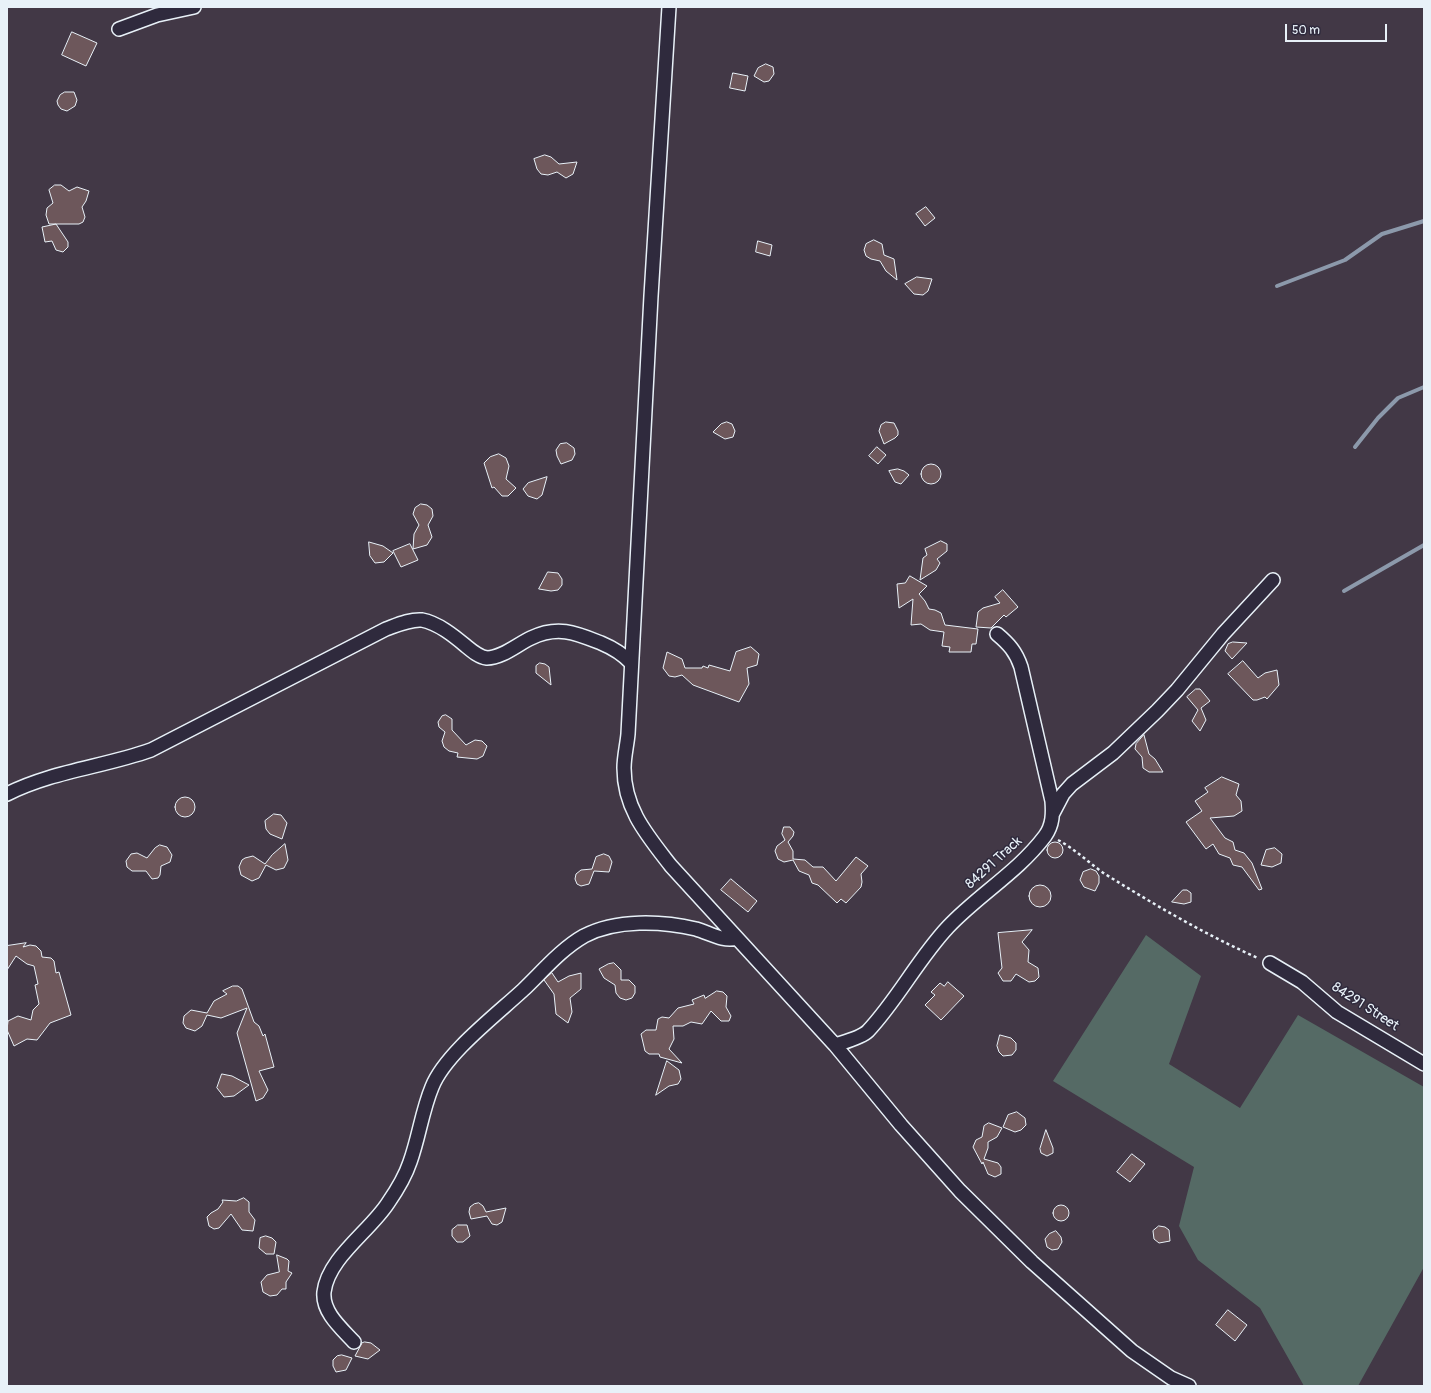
<!DOCTYPE html>
<html>
<head>
<meta charset="utf-8">
<style>
  body { margin:0 }
  #map { position:relative; width:1431px; height:1393px; overflow:hidden; background:#423846; font-family:Pangolin,sans-serif }
  canvas { display:block }
  .frame { position:absolute; inset:0; border:8px solid #e8f1f8; pointer-events:none }
  .scale { position:absolute; left:1285px; top:24px; width:102px; height:18px; box-sizing:border-box; border:2px solid #e8f1f8; border-top:0; padding-left:5px; font-size:12px; line-height:14px; white-space:nowrap; color:#e8f1f8; -webkit-text-stroke:3px #2f2a3d; paint-order:stroke }
</style>
</head>
<body>
<div id="map">
<canvas width="1431" height="1393"></canvas>
<div class="frame"></div>
<div class="scale">50 m</div>
</div>
<script>
const ctx = document.querySelector('canvas').getContext('2d');
ctx.lineJoin = 'round';
function fill(path, color) { ctx.fillStyle = color; ctx.fill(path, 'evenodd'); }
function strokePath(path, color, width, dash) { ctx.strokeStyle = color; ctx.lineWidth = width; ctx.lineCap = dash ? 'butt' : 'round'; ctx.setLineDash(dash || []); ctx.stroke(path); }
function drawText(font, color, halo, rows, align = 'center') {
  ctx.font = font + ' Pangolin,sans-serif'; ctx.lineWidth = 3; ctx.setLineDash([]); ctx.textBaseline = 'middle'; ctx.strokeStyle = halo; ctx.fillStyle = color; for (const [text, x, y, turn = 0] of rows) {
    ctx.save(); ctx.translate(x, y); ctx.rotate((+turn || 0) * Math.PI / 180); ctx.textAlign = isNaN(turn) ? turn : align; if (halo) ctx.strokeText(text, 0, 0); ctx.fillText(text, 0, 0); ctx.restore();
  }
}
const green = new Path2D(`
  M 1146,935 L 1201,976 L 1169,1064 L 1240,1108 L 1298,1015 L 1424,1087 L 1424,1267 L 1358,1386 L 1304,1386 L 1260,1308 L 1198,1260 L 1179,1226 L 1194,1167 L 1053,1081 Z`);
const stream = new Path2D(`
  M 1277,286 L 1345,260 L 1382,234 L 1424,221
  M 1355,447 L 1378,418 L 1398,398 L 1424,387
  M 1344,591 L 1424,545`);
const building = new Path2D(`
  M 72,32 L 97,43 L 86,66 L 62,55 Z
  M 766,64 L 773,67 L 774,74 L 769,81 L 764,82 L 754,76 L 758,68 Z
  M 733,73 L 748,76 L 745,91 L 730,88 Z
  M 65,92 L 74,92 L 77,100 L 75,106 L 67,111 L 61,109 L 58,105 L 57,101 L 60,95 Z
  M 545,155 L 551,157 L 559,164 L 577,162 L 573,174 L 566,178 L 557,172 L 548,175 L 541,174 L 537,169 L 534,159 Z
  M 55,185 L 61,185 L 69,191 L 77,187 L 89,191 L 86,201 L 82,207 L 85,217 L 83,222 L 79,224 L 56,224 L 68,242 L 68,247 L 63,252 L 56,250 L 52,241 L 45,242 L 42,227 L 56,224 L 49,224 L 46,215 L 47,208 L 53,203 L 49,190 Z
  M 926,207 L 935,218 L 925,226 L 916,214 Z
  M 874,240 L 882,244 L 884,255 L 894,259 L 897,280 L 886,271 L 880,261 L 871,259 L 866,256 L 864,250 L 866,244 Z
  M 758,241 L 772,245 L 770,256 L 756,252 Z
  M 917,277 L 932,279 L 928,291 L 923,295 L 914,294 L 905,284 Z
  M 727,422 L 732,424 L 735,431 L 733,437 L 725,439 L 713,432 L 721,424 Z
  M 886,422 L 894,423 L 898,431 L 898,435 L 895,438 L 884,444 L 879,431 L 881,425 Z
  M 567,443 L 574,448 L 575,454 L 572,460 L 561,464 L 557,456 L 556,450 L 560,444 Z
  M 877,447 L 886,455 L 878,464 L 869,456 Z
  M 499,454 L 506,458 L 509,466 L 506,479 L 516,488 L 508,496 L 502,496 L 494,487 L 492,488 L 484,463 L 490,457 Z
  M921 474a10 10 0 1 1 20 0a10 10 0 1 1-20 0Z
  M 898,469 L 904,471 L 909,475 L 901,484 L 895,482 L 889,471 Z
  M 547,477 L 542,495 L 537,499 L 528,496 L 523,489 L 528,483 Z
  M 421,504 L 427,505 L 432,509 L 433,516 L 428,525 L 432,537 L 427,545 L 413,549 L 414,534 L 419,525 L 413,514 L 415,508 Z
  M 941,541 L 947,544 L 947,551 L 937,559 L 940,563 L 936,570 L 920,580 L 923,558 L 927,555 L 925,549 Z
  M 369,542 L 383,546 L 393,553 L 384,562 L 375,563 L 370,556 Z
  M 410,544 L 418,560 L 401,567 L 393,551 Z
  M 548,572 L 558,573 L 562,579 L 562,585 L 558,590 L 551,591 L 539,589 Z
  M 910,576 L 927,586 L 919,594 L 925,601 L 929,609 L 935,610 L 941,613 L 945,625 L 978,629 L 976,644 L 972,644 L 971,652 L 949,652 L 950,647 L 942,646 L 944,632 L 930,630 L 921,624 L 911,625 L 913,599 L 899,608 L 897,584 L 905,583 Z
  M 1003,590 L 1018,607 L 1006,617 L 1004,615 L 991,628 L 976,627 L 978,612 L 983,608 L 1000,603 L 995,597 Z
  M 1233,642 L 1247,643 L 1232,659 L 1225,651 L 1228,644 Z
  M 751,647 L 759,654 L 757,665 L 747,668 L 749,684 L 739,702 L 693,685 L 682,675 L 675,677 L 669,676 L 663,668 L 667,652 L 682,659 L 685,668 L 702,668 L 703,666 L 708,668 L 709,665 L 730,671 L 736,652 Z
  M 1243,661 L 1258,678 L 1265,673 L 1277,670 L 1279,685 L 1267,699 L 1265,697 L 1257,700 L 1253,700 L 1228,674 Z
  M 540,663 L 545,664 L 549,667 L 551,685 L 536,673 L 536,666 Z
  M 1196,689 L 1200,689 L 1210,701 L 1201,708 L 1206,720 L 1200,731 L 1192,721 L 1198,710 L 1187,697 Z
  M 446,715 L 452,719 L 452,730 L 466,745 L 475,740 L 482,741 L 487,746 L 483,756 L 477,759 L 457,757 L 458,753 L 449,751 L 444,747 L 442,741 L 445,732 L 439,727 L 438,722 L 442,716 Z
  M 1144,735 L 1149,754 L 1155,759 L 1163,772 L 1149,772 L 1143,768 L 1142,757 L 1135,749 L 1136,744 Z
  M 1222,777 L 1239,784 L 1236,795 L 1241,801 L 1242,811 L 1234,816 L 1210,818 L 1225,838 L 1233,842 L 1235,850 L 1244,853 L 1252,863 L 1262,889 L 1259,890 L 1242,867 L 1233,865 L 1230,858 L 1219,854 L 1213,844 L 1206,849 L 1186,822 L 1202,811 L 1195,801 L 1208,792 L 1205,788 Z
  M175 807a10 10 0 1 1 20 0a10 10 0 1 1-20 0Z
  M 274,814 L 281,815 L 287,823 L 282,839 L 270,834 L 266,829 L 265,821 Z
  M 784,827 L 790,827 L 794,832 L 793,836 L 788,842 L 793,851 L 793,859 L 805,860 L 813,867 L 823,867 L 836,881 L 856,857 L 868,866 L 861,874 L 862,882 L 861,887 L 846,903 L 841,899 L 837,903 L 818,885 L 812,883 L 809,875 L 799,871 L 793,860 L 784,862 L 778,859 L 775,851 L 777,846 L 785,840 L 782,834 Z
  M1047 850a8 8 0 1 1 16 0a8 8 0 1 1-16 0Z
  M 285,844 L 288,860 L 284,868 L 276,870 L 266,865 L 259,878 L 252,881 L 241,875 L 239,867 L 242,860 L 245,858 L 253,856 L 265,864 L 272,855 Z
  M 160,845 L 167,847 L 172,855 L 170,862 L 161,866 L 160,875 L 158,878 L 152,879 L 146,871 L 132,871 L 127,867 L 126,861 L 131,854 L 137,853 L 147,858 L 155,848 Z
  M 1275,848 L 1282,854 L 1281,863 L 1272,867 L 1261,865 L 1266,850 Z
  M 604,854 L 609,856 L 612,862 L 609,872 L 594,871 L 589,884 L 581,886 L 577,884 L 575,879 L 576,874 L 581,870 L 592,869 L 596,857 Z
  M 1091,869 L 1096,871 L 1099,876 L 1099,883 L 1095,891 L 1084,887 L 1080,880 L 1083,872 Z
  M 731,879 L 757,901 L 748,912 L 721,890 Z
  M1029 896a11 11 0 1 1 22 0a11 11 0 1 1-22 0Z
  M 1183,890 L 1187,890 L 1191,893 L 1191,902 L 1184,904 L 1172,902 Z
  M 1032,930 L 1022,942 L 1029,950 L 1028,962 L 1038,968 L 1039,977 L 1035,981 L 1029,982 L 1016,974 L 1011,981 L 1003,981 L 998,973 L 1002,968 L 998,933 Z
  M 26,943 L 23,947 L 30,945 L 36,946 L 41,951 L 42,957 L 51,958 L 54,961 L 56,973 L 59,972 L 71,1015 L 50,1023 L 37,1040 L 27,1039 L 14,1046 L 7,1030 L 8,1021 L 18,1016 L 31,1020 L 33,1010 L 39,1004 L 35,985 L 38,984 L 34,966 L 27,964 L 16,956 L 7,970 L 7,946 Z
  M 614,963 L 621,970 L 621,980 L 629,980 L 635,986 L 635,993 L 632,998 L 626,1000 L 620,998 L 616,993 L 615,985 L 604,978 L 599,969 L 608,964 Z
  M 552,973 L 558,982 L 569,976 L 581,973 L 581,989 L 570,998 L 572,1012 L 568,1023 L 556,1014 L 554,994 L 544,980 Z
  M 948,982 L 964,996 L 941,1020 L 925,1005 L 935,995 L 931,992 L 940,983 L 944,986 Z
  M 233,986 L 238,986 L 242,989 L 254,1022 L 259,1026 L 263,1036 L 265,1034 L 274,1067 L 259,1071 L 268,1090 L 263,1098 L 256,1101 L 237,1033 L 247,1008 L 221,1018 L 207,1015 L 202,1026 L 195,1031 L 186,1028 L 183,1023 L 184,1016 L 191,1010 L 207,1013 L 214,1001 L 227,994 L 223,991 Z
  M 717,991 L 723,992 L 727,996 L 726,1007 L 731,1016 L 729,1021 L 721,1021 L 711,1011 L 702,1024 L 691,1022 L 683,1026 L 673,1026 L 674,1039 L 669,1049 L 682,1063 L 660,1057 L 659,1054 L 649,1054 L 645,1051 L 641,1034 L 646,1030 L 656,1030 L 658,1019 L 662,1017 L 669,1018 L 678,1008 L 694,1004 L 692,1000 L 704,995 L 705,998 Z
  M 1000,1035 L 1011,1038 L 1016,1043 L 1016,1050 L 1012,1055 L 1003,1056 L 999,1052 L 997,1046 Z
  M 667,1061 L 679,1070 L 681,1079 L 678,1084 L 669,1086 L 656,1095 Z
  M 222,1074 L 232,1076 L 249,1085 L 234,1096 L 224,1097 L 217,1088 Z
  M 1017,1112 L 1025,1118 L 1026,1125 L 1021,1130 L 1015,1132 L 1003,1127 L 1008,1115 Z
  M 989,1123 L 1002,1128 L 997,1137 L 988,1142 L 988,1148 L 984,1159 L 998,1163 L 1001,1167 L 1001,1174 L 995,1177 L 988,1174 L 983,1162 L 982,1164 L 973,1147 L 976,1140 L 982,1137 L 984,1126 Z
  M 1046,1130 L 1053,1148 L 1053,1153 L 1047,1156 L 1041,1153 L 1040,1149 Z
  M 1132,1154 L 1145,1164 L 1130,1182 L 1117,1172 Z
  M 244,1198 L 249,1202 L 249,1212 L 255,1220 L 253,1231 L 242,1230 L 231,1214 L 219,1228 L 214,1229 L 209,1226 L 207,1217 L 211,1213 L 218,1209 L 223,1202 L 222,1200 L 236,1201 Z
  M 479,1203 L 483,1206 L 486,1212 L 506,1208 L 502,1222 L 497,1225 L 492,1224 L 487,1216 L 471,1219 L 469,1212 L 470,1207 L 474,1204 Z
  M1053 1213a8 8 0 1 1 16 0a8 8 0 1 1-16 0Z
  M 458,1225 L 467,1225 L 470,1236 L 463,1242 L 457,1242 L 452,1236 L 452,1230 Z
  M 1159,1226 L 1165,1227 L 1169,1230 L 1170,1241 L 1159,1243 L 1154,1239 L 1153,1231 Z
  M 1056,1231 L 1061,1237 L 1062,1242 L 1058,1249 L 1052,1250 L 1047,1247 L 1045,1239 L 1049,1234 Z
  M 266,1236 L 272,1238 L 276,1242 L 274,1254 L 266,1254 L 259,1248 L 260,1238 Z
  M 277,1255 L 287,1259 L 289,1261 L 288,1271 L 292,1273 L 286,1282 L 286,1289 L 282,1289 L 277,1295 L 270,1296 L 263,1292 L 261,1282 L 267,1275 L 279,1272 Z
  M 1228,1310 L 1247,1325 L 1235,1341 L 1216,1325 Z
  M 365,1342 L 371,1343 L 380,1350 L 368,1359 L 355,1356 L 362,1343 Z
  M 342,1355 L 352,1358 L 346,1370 L 336,1372 L 333,1366 L 333,1360 L 337,1356 Z`);
const path = new Path2D(`
  M 1058,840 C 1075,849 1089,863 1105,874 C 1155,905 1204,934 1258,958`);
const minor = new Path2D(`
  M 669,7 L 651,296 L 628,734 C 627,745 624,757 624,768 C 624,809 647,835 671,866 L 835,1045 L 901,1125 L 960,1191 L 1032,1262 L 1132,1351 L 1171,1378 L 1189,1386
  M 119,29 L 157,15 L 194,7
  M 7,794 C 53,771 103,767 151,750 L 386,629 C 397,625 410,619 422,620 C 438,623 454,636 466,646 C 472,651 479,657 487,658 C 502,658 518,644 531,638 C 558,625 576,633 601,643 C 613,648 622,653 631,663
  M 1053,813 L 1063,794 L 1072,784 L 1113,753 L 1157,711 L 1177,690 L 1223,634 L 1273,580
  M 1270,963 L 1302,982 L 1337,1012 L 1424,1064
  M 835,1045 C 844,1042 861,1038 868,1031 C 898,999 918,959 948,927 C 978,895 1018,872 1045,836 C 1053,825 1053,813 1052,801 L 1021,667 C 1016,652 1009,644 997,634
  M 354,1342 C 341,1328 322,1312 324,1292 C 328,1258 370,1231 388,1203 C 397,1190 405,1177 410,1162 C 419,1137 422,1111 432,1087 C 445,1054 496,1015 523,990 C 542,972 561,949 584,936 C 616,919 662,921 696,929 C 710,933 723,942 737,938`);
const streetNames = [
  ["84291 Track",994,863,-42],
  ["84291 Street",1365,1007,33]
];
fill(green, '#556a65');
strokePath(stream, '#8c99ab', 4);
fill(building, '#6d575b');
strokePath(building, '#e8f1f8', 1);
strokePath(minor, '#e8f1f8', 16);
strokePath(path, '#e8f1f8', 2.5, [3, 3]);
strokePath(minor, '#2f2a3d', 13);
drawText('14px', '#e8f1f8', '#2f2a3d', streetNames);
</script>
</body>
</html>
